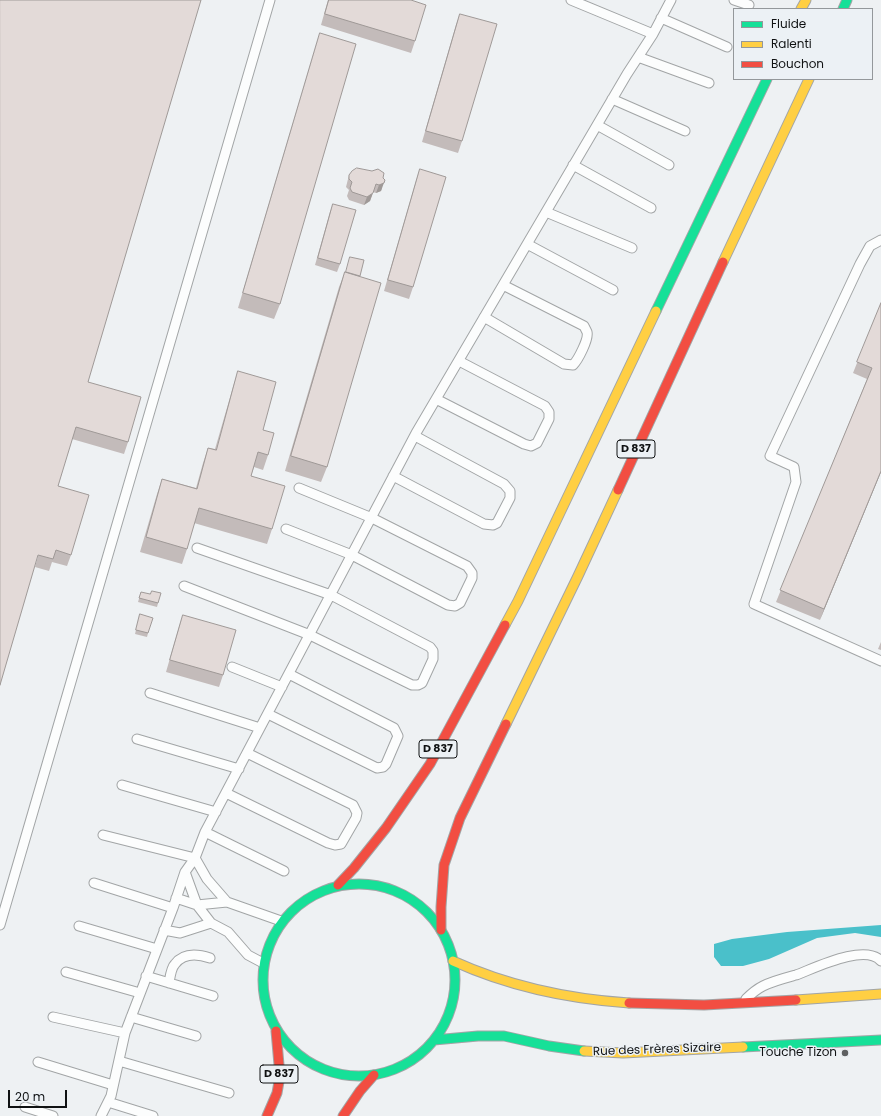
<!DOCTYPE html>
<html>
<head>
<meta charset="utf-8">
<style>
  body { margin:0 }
  #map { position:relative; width:881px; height:1116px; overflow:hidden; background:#eef1f3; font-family:Poppins,sans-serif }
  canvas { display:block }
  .legend { position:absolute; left:733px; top:8px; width:140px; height:72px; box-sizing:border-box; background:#ecf1f5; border:1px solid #94989b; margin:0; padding:5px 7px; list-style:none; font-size:12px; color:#101213 }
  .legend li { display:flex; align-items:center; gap:8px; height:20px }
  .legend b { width:20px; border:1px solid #94989b }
  .scale { position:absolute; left:8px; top:1090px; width:59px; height:18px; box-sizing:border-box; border:2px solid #101213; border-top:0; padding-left:5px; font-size:12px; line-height:14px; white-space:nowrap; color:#101213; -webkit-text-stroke:3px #ecf1f5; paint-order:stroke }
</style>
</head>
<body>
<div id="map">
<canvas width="881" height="1116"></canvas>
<ul class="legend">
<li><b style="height:5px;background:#16e098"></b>Fluide</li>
<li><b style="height:5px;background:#ffcf43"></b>Ralenti</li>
<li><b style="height:5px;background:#f24e42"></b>Bouchon</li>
</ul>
<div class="scale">20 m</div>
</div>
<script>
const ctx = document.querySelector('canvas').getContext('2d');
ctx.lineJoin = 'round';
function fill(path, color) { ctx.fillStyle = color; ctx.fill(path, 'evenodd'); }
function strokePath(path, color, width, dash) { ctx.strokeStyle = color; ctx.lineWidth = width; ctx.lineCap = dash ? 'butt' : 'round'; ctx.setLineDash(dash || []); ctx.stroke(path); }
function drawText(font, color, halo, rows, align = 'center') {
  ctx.font = font + ' Poppins,sans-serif'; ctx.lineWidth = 3; ctx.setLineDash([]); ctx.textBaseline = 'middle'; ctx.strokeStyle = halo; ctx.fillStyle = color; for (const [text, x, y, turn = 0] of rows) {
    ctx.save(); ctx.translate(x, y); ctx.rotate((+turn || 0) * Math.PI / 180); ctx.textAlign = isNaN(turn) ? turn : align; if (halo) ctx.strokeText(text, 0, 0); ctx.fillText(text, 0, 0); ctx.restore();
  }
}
const water = new Path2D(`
  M 881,925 L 881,937 L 855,933 L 817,938 L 769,959 L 743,966 L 721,966 L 714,957 L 714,944 L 732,939 L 787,932 Z`);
const lane = new Path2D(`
  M 571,0 L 653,34
  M 734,0 L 749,5
  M 661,18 L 727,47
  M 638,57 L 709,83
  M 612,99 L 685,131
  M 597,125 L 669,165
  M 573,165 L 651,208
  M 546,212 L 632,248
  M 881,240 L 870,246 L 860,264 L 770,456 L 794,467 L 796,482 L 754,604 L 881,661
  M 527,244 L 613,290
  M 484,317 L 564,364 L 573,365 C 578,360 589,339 587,332 C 586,330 585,328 584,326 L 503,285
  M 436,399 L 524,444 L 531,446 L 537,443 L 549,419 L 549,412 L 545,406 L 459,361
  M 393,476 L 484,524 L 493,525 L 497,523 L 510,498 L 510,491 L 504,484 L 415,436
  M 286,529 L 352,555 L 448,605 L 455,606 L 460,603 L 472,578 L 472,573 L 467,566 L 372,518 L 299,488
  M 184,586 L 310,635 L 412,685 L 418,685 L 422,683 L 433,659 L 433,651 L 430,647 L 331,595 L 197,548
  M 232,667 L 282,687
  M 150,693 L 260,728
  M 268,714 L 377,768 L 383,767 L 386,764 L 398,736 L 394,728 L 289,674
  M 137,739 L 239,769
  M 122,785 L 216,812
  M 226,793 L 328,843 L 335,845 L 341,844 L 356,818 L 357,813 L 353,805 L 247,753
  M 205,832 L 284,871
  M 103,835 L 195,858 L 207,879 L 227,902 L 281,921
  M 185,872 L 197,905 L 211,923
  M 94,883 L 173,908
  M 176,898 L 197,905 L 227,902
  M 0,925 L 270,0
  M 79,926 L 157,949
  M 164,930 L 180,933 L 211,923 L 228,932 L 248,955 L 263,963
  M 66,972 L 140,993
  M 146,976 L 213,996
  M 169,983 C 170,977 171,968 175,964 C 184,952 198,954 210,958
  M 746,999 C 751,994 757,989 763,986 C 773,981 785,978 796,975 C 815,968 865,943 881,961
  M 53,1017 L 125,1033
  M 131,1017 L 196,1036
  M 119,1061 L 229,1093
  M 38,1062 L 113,1085
  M 108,1102 L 153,1116
  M 25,1107 L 53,1116
  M 101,1116 L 111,1096 L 125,1033 L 173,908 L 185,872 L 195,858 L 205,832 L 416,433 L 627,74 L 653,34 L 671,0`);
const fast = new Path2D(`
  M 843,9 L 847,0
  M 656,311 L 767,79
  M263 980a96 96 0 1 1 192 0a96 96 0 1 1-192 0Z
  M 434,1040 L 478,1036 L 504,1036 L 549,1046 L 584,1051
  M 743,1047 L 881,1040`);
const slow = new Path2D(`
  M 801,9 L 806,0
  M 723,262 L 809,79
  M 505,625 L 518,601 L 656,311
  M 506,724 L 578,576 L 618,490
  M 453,961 C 508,986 569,999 629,1003
  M 796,1000 L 881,994
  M 584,1051 L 623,1053 L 743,1047`);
const jam = new Path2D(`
  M 618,490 L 723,262
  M 338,885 L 354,868 L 386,828 L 430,764 L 505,625
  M 441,930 L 441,907 L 444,865 L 460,818 L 506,724
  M 629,1003 L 704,1005 L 796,1000
  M 267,1116 L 277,1093 L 280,1076 L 276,1031
  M 343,1116 L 360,1091 L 374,1075`);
const wall = new Path2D(`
  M 328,0 L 411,0 L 415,41 L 411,53 L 321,25 Z
  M 460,14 L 462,141 L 458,153 L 422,142 L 456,25 Z
  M 320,33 L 280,304 L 274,319 L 238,308 L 315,49 Z
  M 420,169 L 413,287 L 409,299 L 384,291 L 416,181 Z
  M 372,171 L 382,188 L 381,191 L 376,193 L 373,192 L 370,201 L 364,205 L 349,200 L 347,196 L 349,190 L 346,187 L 349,175 Z
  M 333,204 L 340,264 L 337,272 L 315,265 L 330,212 Z
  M 345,272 L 360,276 L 327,467 L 321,482 L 285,471 L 339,287 Z
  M 881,303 L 881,472 L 820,620 L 776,602 L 867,379 L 853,373 Z
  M 238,371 L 263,430 L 268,455 L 263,470 L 254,467 L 251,476 L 272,529 L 267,544 L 194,523 L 187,549 L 182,564 L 140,552 L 157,494 L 162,479 L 196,488 L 203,463 L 208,448 L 215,449 L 233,387 Z
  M 88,382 L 128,442 L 124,454 L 72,439 L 58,486 L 71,555 L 67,566 L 52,562 L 49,571 L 35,567 Z
  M 141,592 L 158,603 L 157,607 L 138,602 Z
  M 140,614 L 148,633 L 147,637 L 135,634 Z
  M 183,615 L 223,675 L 219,687 L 166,672 L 179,627 Z
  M 881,642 L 881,650 L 878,649 Z`);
const shadedWall = new Path2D(`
  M 385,180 L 381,191 L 376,193 L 379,185 Z
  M 373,193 L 370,201 L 364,205 L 367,197 Z
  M 881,471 L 881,472 L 820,620 L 824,609 Z`);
const building = new Path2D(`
  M 0,0 L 201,0 L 88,382 L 141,397 L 128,442 L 76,427 L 58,486 L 89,495 L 71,555 L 56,550 L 53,559 L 38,555 L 0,685 Z
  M 329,0 L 411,0 L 426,5 L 415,41 L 325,14 Z
  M 460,14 L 497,24 L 462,141 L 426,131 Z
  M 320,33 L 356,44 L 280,304 L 243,293 Z
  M 357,168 L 372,171 L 378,169 L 384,173 L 383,178 L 385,180 L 384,183 L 379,185 L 376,184 L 373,193 L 367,197 L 352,192 L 350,188 L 352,182 L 349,179 L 349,175 L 352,171 Z
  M 420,169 L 446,177 L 413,287 L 388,280 Z
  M 333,204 L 356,210 L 340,264 L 318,258 Z
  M 350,257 L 364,260 L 360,276 L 346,272 Z
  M 345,272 L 381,283 L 327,467 L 291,456 Z
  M 881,303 L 881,471 L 824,609 L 780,590 L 872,368 L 857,362 Z
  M 238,371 L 276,382 L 263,430 L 274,433 L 268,455 L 258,452 L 251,476 L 285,486 L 272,529 L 199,508 L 187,549 L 146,537 L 162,479 L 197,489 L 208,448 L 216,450 Z
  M 152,591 L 161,593 L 158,603 L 139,598 L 141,592 L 150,594 Z
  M 140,614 L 153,618 L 148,633 L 136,630 Z
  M 183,615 L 236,630 L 223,675 L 170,660 Z`);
const markers = [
  [845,1053,4,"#5e6061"]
];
const shields = [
  [636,449,38],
  [438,749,38],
  [279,1074,38]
];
const shieldNames = [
  ["D 837",636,449],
  ["D 837",438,749],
  ["D 837",279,1074]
];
const streetNames = [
  ["Rue des Frères Sizaire",657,1050,-2]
];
const poiNames = [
  ["Touche Tizon",837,1053]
];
fill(water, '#4ac0ca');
strokePath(lane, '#a2a5a6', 11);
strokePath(fast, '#a2a5a6', 11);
strokePath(slow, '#a2a5a6', 11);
strokePath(jam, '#a2a5a6', 11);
strokePath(lane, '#fcfdfd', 9);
strokePath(fast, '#16e098', 9);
strokePath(slow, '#ffcf43', 9);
strokePath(jam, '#f24e42', 9);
fill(wall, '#c3bbba');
fill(shadedWall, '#9f9997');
fill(building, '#e3dad8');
strokePath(building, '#9f9997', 1);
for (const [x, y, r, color] of markers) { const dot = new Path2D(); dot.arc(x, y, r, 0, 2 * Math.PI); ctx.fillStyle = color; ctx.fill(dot); strokePath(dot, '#ecf1f5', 1.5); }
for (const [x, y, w] of shields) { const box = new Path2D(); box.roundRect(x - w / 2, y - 9, w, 18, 3); ctx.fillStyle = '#ecf1f5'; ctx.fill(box); strokePath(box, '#101213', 1); }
drawText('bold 11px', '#101213', null, shieldNames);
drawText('12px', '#101213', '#ecf1f5', streetNames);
drawText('12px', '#101213', '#ecf1f5', poiNames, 'right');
</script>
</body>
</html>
